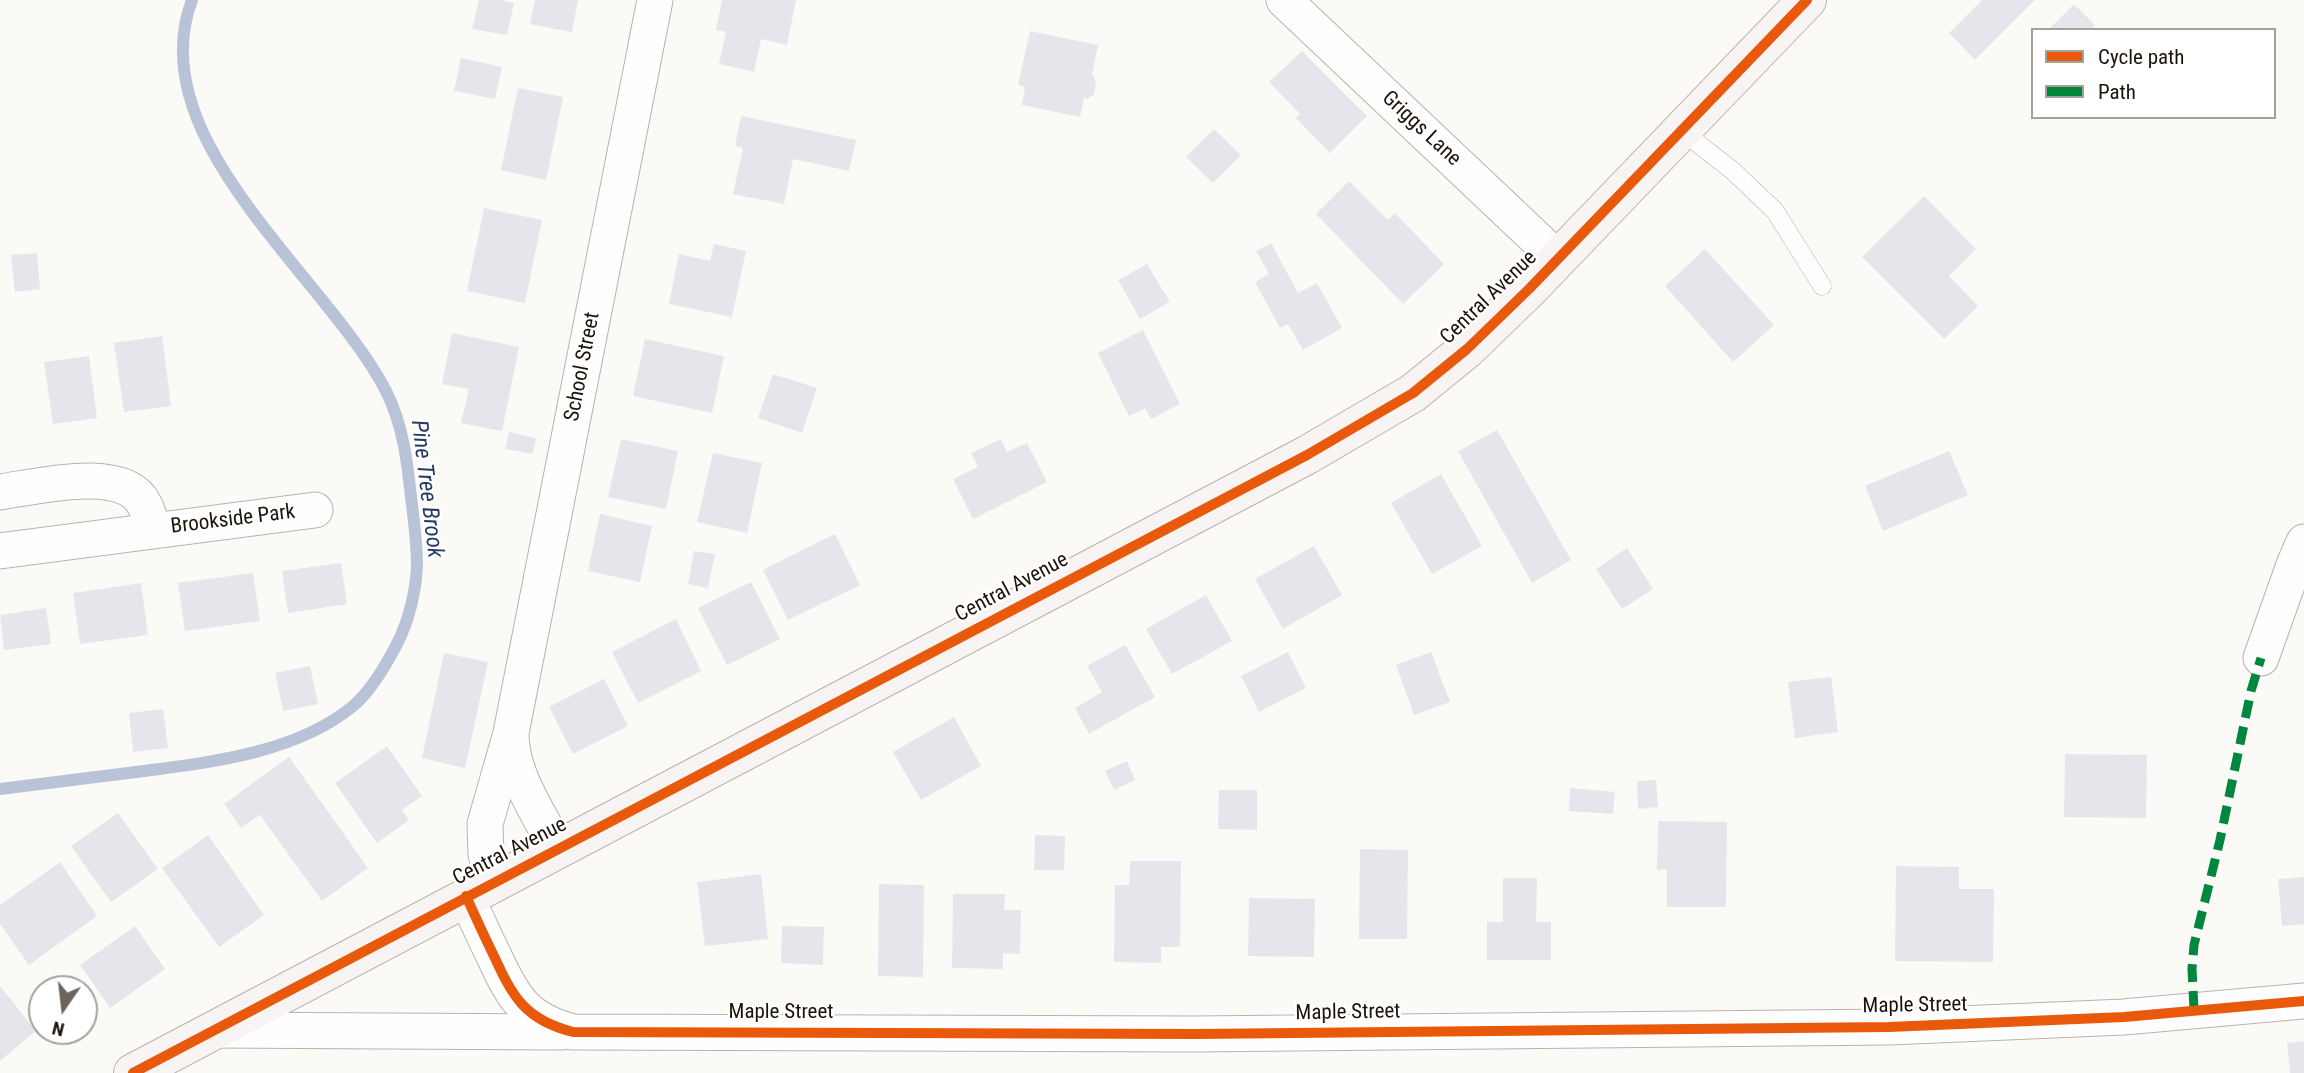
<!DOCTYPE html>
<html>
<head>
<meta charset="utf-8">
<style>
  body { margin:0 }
  #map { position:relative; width:2304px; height:1073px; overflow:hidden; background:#fcfaf7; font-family:"Roboto Condensed",sans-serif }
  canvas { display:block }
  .legend { position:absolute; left:2031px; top:28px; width:245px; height:91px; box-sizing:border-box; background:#fff; border:2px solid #a4a19d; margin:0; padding:9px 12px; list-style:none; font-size:21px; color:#1b130a }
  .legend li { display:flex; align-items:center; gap:14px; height:35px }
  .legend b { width:35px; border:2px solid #a4a19d }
  .north { position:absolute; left:28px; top:975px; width:70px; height:70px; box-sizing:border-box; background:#fff; border:2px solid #a4a19d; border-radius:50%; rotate:194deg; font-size:19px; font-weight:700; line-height:28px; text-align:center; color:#1b130a }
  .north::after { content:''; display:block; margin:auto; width:24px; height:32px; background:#6a645d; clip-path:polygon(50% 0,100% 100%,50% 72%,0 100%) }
</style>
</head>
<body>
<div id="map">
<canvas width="2304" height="1073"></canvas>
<ul class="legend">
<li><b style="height:9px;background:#e8590c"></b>Cycle path</li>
<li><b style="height:9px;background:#00873e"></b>Path</li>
</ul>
<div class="north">N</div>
</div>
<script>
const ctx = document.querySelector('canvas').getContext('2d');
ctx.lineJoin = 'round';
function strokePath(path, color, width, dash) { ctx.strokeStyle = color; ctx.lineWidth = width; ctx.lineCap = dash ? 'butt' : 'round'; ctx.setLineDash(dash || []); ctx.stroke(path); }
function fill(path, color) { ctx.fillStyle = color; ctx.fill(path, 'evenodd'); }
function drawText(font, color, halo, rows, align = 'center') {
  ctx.font = font + ' "Roboto Condensed",sans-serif'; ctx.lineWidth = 5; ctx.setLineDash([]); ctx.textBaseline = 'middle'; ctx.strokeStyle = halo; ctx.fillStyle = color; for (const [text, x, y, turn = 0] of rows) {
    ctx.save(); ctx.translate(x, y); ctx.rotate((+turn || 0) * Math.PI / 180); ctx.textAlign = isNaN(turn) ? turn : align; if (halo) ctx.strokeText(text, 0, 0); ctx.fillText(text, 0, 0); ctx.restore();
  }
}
const stream = new Path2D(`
  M 0,789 C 48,783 96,777 144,771 C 213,762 298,752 353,706 C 369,693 381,673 391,655 C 407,628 415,598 417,567 C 417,544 414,520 411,497 C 407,460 403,425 386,391 C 328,278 139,140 192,0`);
const building = new Path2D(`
  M 479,0 L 500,0 L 514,3 L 507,35 L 472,29 Z
  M 535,0 L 578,0 L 572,32 L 530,24 Z
  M 722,0 L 796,0 L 787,45 L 761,39 L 754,72 L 719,64 L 726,32 L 716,30 Z
  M 1982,0 L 2035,0 L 1975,60 L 1949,33 Z
  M 2074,4 L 2095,25 L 2090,30 L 2048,30 Z
  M 1030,31 L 1098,45 L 1092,74 L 1096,82 L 1094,94 L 1087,99 L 1084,98 L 1080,117 L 1022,105 L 1025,87 L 1018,85 Z
  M 1302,51 L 1367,116 L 1330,153 L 1296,118 L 1300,114 L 1269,82 Z
  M 461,58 L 502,67 L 495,99 L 454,91 Z
  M 518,88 L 563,97 L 546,180 L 501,170 Z
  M 741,116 L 856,140 L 849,171 L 793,159 L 784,204 L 733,194 L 743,148 L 735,146 Z
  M 1214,129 L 1241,155 L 1213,183 L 1186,157 Z
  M 1349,181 L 1388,220 L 1395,213 L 1444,264 L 1403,304 L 1316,214 Z
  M 1924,196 L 1976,249 L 1949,276 L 1978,306 L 1944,339 L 1862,257 Z
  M 484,208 L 542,220 L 525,303 L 467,291 Z
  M 1271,243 L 1298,293 L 1317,283 L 1342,328 L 1303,350 L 1288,324 L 1280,328 L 1255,282 L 1269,274 L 1256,251 Z
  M 714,244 L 746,251 L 732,317 L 669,304 L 679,254 L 710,261 Z
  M 1705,249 L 1774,325 L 1733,362 L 1665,286 Z
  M 37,253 L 40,289 L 15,292 L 11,255 Z
  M 1147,264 L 1170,302 L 1140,319 L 1118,280 Z
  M 1143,330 L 1180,404 L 1151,419 L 1145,408 L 1129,416 L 1098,353 Z
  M 452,333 L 519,347 L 502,431 L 461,423 L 469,389 L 442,384 Z
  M 162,336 L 171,406 L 124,412 L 114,343 Z
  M 645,339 L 724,356 L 712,413 L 633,396 Z
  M 89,356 L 97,418 L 53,424 L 44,362 Z
  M 773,374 L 817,388 L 802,433 L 758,418 Z
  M 1497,430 L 1571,560 L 1532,583 L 1458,451 Z
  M 509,432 L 536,438 L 533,454 L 505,449 Z
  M 621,439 L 678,451 L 666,509 L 608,497 Z
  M 1001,439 L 1007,452 L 1027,443 L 1047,482 L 973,519 L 953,479 L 978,467 L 971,453 Z
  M 1949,451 L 1968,495 L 1883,531 L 1865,486 Z
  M 713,453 L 762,463 L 747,533 L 697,522 Z
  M 1441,474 L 1482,546 L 1432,574 L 1391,503 Z
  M 600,514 L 652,526 L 640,582 L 588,571 Z
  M 835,534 L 860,585 L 788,620 L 763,570 Z
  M 1314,546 L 1342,595 L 1283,629 L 1255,579 Z
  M 1627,548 L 1653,589 L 1622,609 L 1596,569 Z
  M 694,551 L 715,554 L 708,588 L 688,584 Z
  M 341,563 L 347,604 L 288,613 L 282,571 Z
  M 253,573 L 260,621 L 185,631 L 178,583 Z
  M 751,582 L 780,639 L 727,665 L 698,608 Z
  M 141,583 L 148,635 L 80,644 L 73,593 Z
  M 1206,595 L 1232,641 L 1172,674 L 1146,629 Z
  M 46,608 L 51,644 L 4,650 L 0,615 Z
  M 676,619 L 701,671 L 638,703 L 612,652 Z
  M 1125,645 L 1155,697 L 1089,734 L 1075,708 L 1102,692 L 1087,666 Z
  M 1288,652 L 1306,688 L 1259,712 L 1241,676 Z
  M 1431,652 L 1450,702 L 1414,715 L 1396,665 Z
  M 444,653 L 488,662 L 465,768 L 422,758 Z
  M 310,666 L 318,704 L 283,711 L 275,673 Z
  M 1831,677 L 1838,732 L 1795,738 L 1788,682 Z
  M 604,679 L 628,726 L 573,754 L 549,707 Z
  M 163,709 L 168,748 L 133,752 L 129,713 Z
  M 954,717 L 981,766 L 921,800 L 893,752 Z
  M 387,746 L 422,796 L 402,810 L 409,820 L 377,843 L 335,783 Z
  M 2065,754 L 2147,755 L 2146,818 L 2064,817 Z
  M 289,757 L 368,868 L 322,901 L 260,815 L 241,828 L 224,804 Z
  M 1127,761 L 1135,780 L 1114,790 L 1105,771 Z
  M 1656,780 L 1658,807 L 1638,809 L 1637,781 Z
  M 1570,788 L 1615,792 L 1613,814 L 1569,811 Z
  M 1219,790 L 1257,790 L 1257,830 L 1218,829 Z
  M 118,813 L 158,869 L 111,902 L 71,846 Z
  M 1658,821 L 1727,822 L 1726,907 L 1667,907 L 1667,869 L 1657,870 Z
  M 208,835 L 264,915 L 219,947 L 162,868 Z
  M 1035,835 L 1065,836 L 1064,870 L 1034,870 Z
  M 1360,849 L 1408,850 L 1407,939 L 1359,939 Z
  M 1130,861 L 1181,861 L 1180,947 L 1161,947 L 1161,963 L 1114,962 L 1115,885 L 1129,885 Z
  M 60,862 L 97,916 L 29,965 L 0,924 L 0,905 Z
  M 1896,866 L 1959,867 L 1959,889 L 1994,889 L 1993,962 L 1895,961 Z
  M 761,874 L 768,939 L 705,946 L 697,882 Z
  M 2304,877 L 2304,924 L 2282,926 L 2278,879 Z
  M 1503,878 L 1537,878 L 1536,922 L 1551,922 L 1551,960 L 1487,960 L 1487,922 L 1503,922 Z
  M 879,884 L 924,885 L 923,977 L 878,976 Z
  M 953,894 L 1005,894 L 1004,910 L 1021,910 L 1020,954 L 1003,953 L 1003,969 L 952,968 Z
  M 1249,898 L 1315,899 L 1314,957 L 1248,956 Z
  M 135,926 L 165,969 L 110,1008 L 80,965 Z
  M 782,926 L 824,927 L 823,965 L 781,963 Z
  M 0,986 L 36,1031 L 0,1061 Z
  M 2304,1041 L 2304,1073 L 2290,1073 L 2287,1043 Z`);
const lane = new Path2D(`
  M 1682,131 L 1733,171 L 1775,211 L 1822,286`);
const street = new Path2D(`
  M 1284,0 L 1558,259
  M 0,492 C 36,487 124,464 144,504 C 149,512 150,522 151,531
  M 0,551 L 315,510
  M 2261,658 L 2294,565 L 2304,542
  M 511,734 C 511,775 539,813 557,849
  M 498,880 L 486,855 L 485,824 L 511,733 L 655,0
  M 466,896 C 475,916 484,936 494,956 C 513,998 526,1020 573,1032 L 1195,1034 L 1889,1027 L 2124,1017 L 2304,1001
  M 214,1030 L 562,1032`);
const secondary = new Path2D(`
  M 133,1073 L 1307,455 L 1413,393 L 1467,349 L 1529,289 L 1807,0`);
const quiet = new Path2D(`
  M 2194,1009 L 2192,969 L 2194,945 L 2220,840 L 2251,691 L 2261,658`);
const cycleway = new Path2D(`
  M 466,896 C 475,916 484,936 494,956 C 513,998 526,1020 573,1032 L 1195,1034 L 1889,1027 L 2124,1017 L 2304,1001
  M 133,1073 L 1307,455 L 1413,393 L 1467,349 L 1529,289 L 1807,0`);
const streetNames = [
  ["Griggs Lane",1421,129,43],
  ["Central Avenue",1489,298,-44],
  ["School Street",583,367,-79],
  ["Brookside Park",233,520,-7],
  ["Central Avenue",1012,588,-28],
  ["Central Avenue",510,852,-27],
  ["Maple Street",1915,1006,-1],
  ["Maple Street",781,1013],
  ["Maple Street",1348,1013,-1]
];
const waterNames = [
  ["Pine Tree Brook",426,489,83]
];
strokePath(stream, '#b8c3d7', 12);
fill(building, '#e7e5eb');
strokePath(lane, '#b8b2ad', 19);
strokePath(street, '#b8b2ad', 37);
strokePath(secondary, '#b8b2ad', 40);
strokePath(lane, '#fffefe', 18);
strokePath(street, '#fffefe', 35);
strokePath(secondary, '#f8f4f3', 38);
strokePath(quiet, '#00873e', 9, [18, 9]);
strokePath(cycleway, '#e8590c', 10);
drawText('21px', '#1b130a', '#fff', streetNames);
drawText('italic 23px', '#243a63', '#fff', waterNames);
</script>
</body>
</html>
